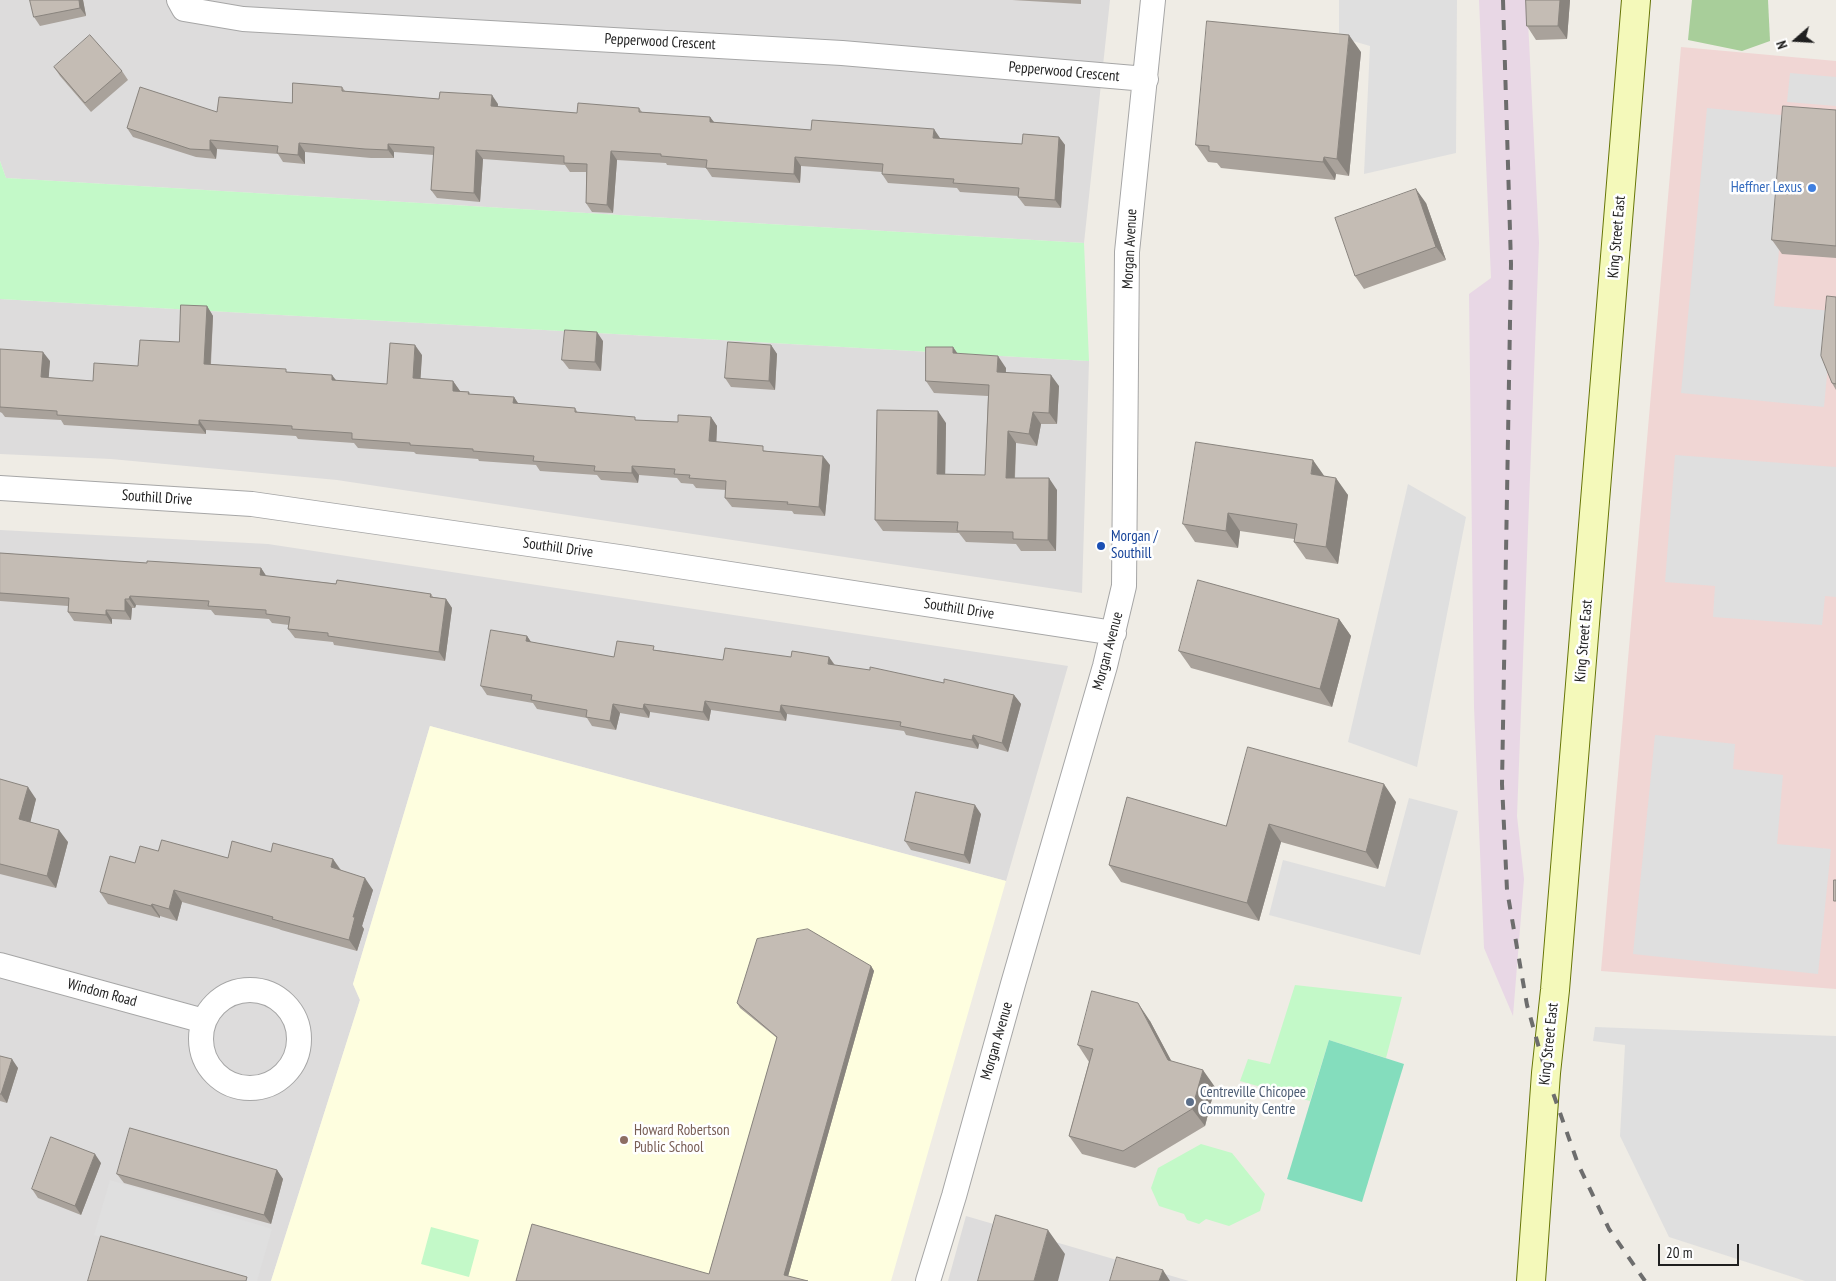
<!DOCTYPE html>
<html>
<head>
<meta charset="utf-8">
<style>
  body { margin:0 }
  #map { position:relative; width:1836px; height:1281px; overflow:hidden; background:#efece5; font-family:"PT Sans Narrow",sans-serif }
  canvas { display:block }
  .north { position:absolute; left:1771px; top:15px; width:50px; height:50px; -webkit-text-stroke:4px #fff; paint-order:stroke; rotate:251deg; font-size:14px; font-weight:700; line-height:20px; text-align:center; color:#1f1f1f }
  .north::after { content:''; display:block; margin:auto; width:18px; height:22px; background:#1f1f1f; clip-path:polygon(50% 0,100% 100%,50% 72%,0 100%) }
  .scale { position:absolute; left:1658px; top:1244px; width:81px; height:22px; box-sizing:border-box; border:2px solid #1f1f1f; border-top:0; padding-left:6px; font-size:15px; line-height:18px; white-space:nowrap; color:#1f1f1f; -webkit-text-stroke:4px #fff; paint-order:stroke }
</style>
</head>
<body>
<div id="map">
<canvas width="1836" height="1281"></canvas>
<div class="north">N</div>
<div class="scale">20 m</div>
</div>
<script>
const ctx = document.querySelector('canvas').getContext('2d');
ctx.lineJoin = 'round';
function fill(path, color) { ctx.fillStyle = color; ctx.fill(path, 'evenodd'); }
function strokePath(path, color, width, dash) { ctx.strokeStyle = color; ctx.lineWidth = width; ctx.lineCap = dash ? 'butt' : 'round'; ctx.setLineDash(dash || []); ctx.stroke(path); }
function drawText(font, color, halo, rows, align = 'center') {
  ctx.font = font + ' "PT Sans Narrow",sans-serif'; ctx.lineWidth = 5; ctx.setLineDash([]); ctx.textBaseline = 'middle'; ctx.strokeStyle = halo; ctx.fillStyle = color; for (const [text, x, y, turn = 0] of rows) {
    ctx.save(); ctx.translate(x, y); ctx.rotate((+turn || 0) * Math.PI / 180); ctx.textAlign = isNaN(turn) ? turn : align; if (halo) ctx.strokeText(text, 0, 0); ctx.fillText(text, 0, 0); ctx.restore();
  }
}
const residential = new Path2D(`
  M 0,0 L 1110,0 L 1084,243 L 6,178 L 0,161 Z
  M 0,299 L 1089,361 L 1082,593 L 337,480 L 111,459 L 0,454 Z
  M 0,530 L 268,544 L 1068,666 L 1006,881 L 430,726 L 353,984 L 360,1000 L 271,1281 L 0,1281 Z
  M 966,1216 L 1189,1281 L 948,1281 Z`);
const commercial = new Path2D(`
  M 1681,47 L 1836,61 L 1836,989 L 1601,971 Z`);
const industrial = new Path2D(`
  M 1479,0 L 1527,0 L 1539,243 L 1517,816 L 1524,879 L 1513,1016 L 1484,948 L 1474,707 L 1469,294 L 1491,278 Z`);
const education = new Path2D(`
  M 430,726 L 1006,881 L 891,1281 L 271,1281 L 360,1000 L 353,984 Z`);
const forest = new Path2D(`
  M 1692,0 L 1768,0 L 1770,41 L 1742,51 L 1688,40 Z`);
const park = new Path2D(`
  M 0,161 L 6,178 L 1084,243 L 1089,361 L 0,299 Z
  M 1295,985 L 1402,997 L 1386,1058 L 1329,1040 L 1310,1101 L 1240,1081 L 1248,1059 L 1270,1064 Z
  M 1201,1144 L 1232,1153 L 1265,1194 L 1260,1211 L 1229,1226 L 1206,1219 L 1199,1224 L 1187,1220 L 1184,1214 L 1159,1206 L 1151,1188 L 1158,1168 Z
  M 431,1227 L 479,1240 L 469,1277 L 421,1264 Z`);
const pitch = new Path2D(`
  M 1329,1040 L 1404,1064 L 1362,1202 L 1287,1179 Z`);
const parking = new Path2D(`
  M 1339,0 L 1457,0 L 1456,153 L 1364,174 L 1370,46 L 1339,37 Z
  M 1790,73 L 1836,77 L 1836,106 L 1787,102 Z
  M 1707,108 L 1791,116 L 1774,306 L 1833,311 L 1824,407 L 1681,393 Z
  M 1675,455 L 1836,467 L 1836,597 L 1825,596 L 1822,625 L 1713,617 L 1715,586 L 1665,582 Z
  M 1408,484 L 1466,517 L 1417,767 L 1348,742 Z
  M 1655,735 L 1735,744 L 1733,769 L 1783,775 L 1777,844 L 1831,849 L 1818,974 L 1633,954 Z
  M 1409,798 L 1458,811 L 1420,955 L 1269,915 L 1283,860 L 1385,887 Z
  M 1595,1027 L 1836,1036 L 1836,1281 L 1805,1281 L 1669,1237 L 1620,1136 L 1625,1045 L 1593,1041 Z
  M 110,1180 L 272,1229 L 257,1281 L 249,1281 L 94,1235 Z`);
const minor = new Path2D(`
  M 179,0 L 184,9 L 243,19 L 842,53 L 1146,79
  M 0,488 L 252,504 L 626,558 L 1114,633
  M 0,965 L 204,1021
  M201 1039a49 49 0 1 1 98 0a49 49 0 1 1-98 0Z
  M 928,1281 L 954,1196 L 1013,984 L 1105,666 L 1124,586 L 1127,252 L 1153,0`);
const secondary = new Path2D(`
  M 1531,1281 L 1546,1073 L 1555,990 L 1636,0`);
const rail = new Path2D(`
  M 1503,0 L 1511,264 L 1502,784 L 1507,890 L 1527,1005 L 1546,1073 L 1578,1164 L 1609,1229 L 1645,1281`);
const wall = new Path2D(`
  M 30,0 L 83,0 L 86,16 L 40,26 L 34,17 Z
  M 1012,0 L 1081,0 L 1081,4 Z
  M 1526,0 L 1570,0 L 1567,39 L 1536,40 L 1527,26 Z
  M 1361,52 L 1349,176 L 1336,174 L 1335,180 L 1221,168 L 1217,163 L 1208,162 L 1196,145 Z
  M 54,67 L 122,71 L 128,80 L 91,112 L 60,76 Z
  M 342,87 L 345,91 L 498,104 L 498,107 L 577,113 L 639,108 L 642,112 L 710,117 L 714,122 L 811,130 L 1022,144 L 1059,137 L 1065,145 L 1061,208 L 1025,206 L 1018,197 L 1019,196 L 960,192 L 957,188 L 888,183 L 882,174 L 882,172 L 801,166 L 800,183 L 712,177 L 706,168 L 667,165 L 666,163 L 617,160 L 613,213 L 592,212 L 586,203 L 586,172 L 570,172 L 565,165 L 483,159 L 480,202 L 437,198 L 431,190 L 434,155 L 394,152 L 394,158 L 371,158 L 305,152 L 305,164 L 283,162 L 278,154 L 217,149 L 216,159 L 196,157 L 133,137 L 127,128 L 217,112 L 292,103 Z
  M 1836,110 L 1836,258 L 1782,254 L 1772,240 Z
  M 1426,203 L 1446,260 L 1364,289 L 1355,276 Z
  M 1836,297 L 1836,390 L 1832,383 Z
  M 207,306 L 213,316 L 211,364 L 288,372 L 336,381 L 387,384 L 422,355 L 420,379 L 453,381 L 460,391 L 469,392 L 470,394 L 514,397 L 518,404 L 575,408 L 578,413 L 637,420 L 678,422 L 711,417 L 717,426 L 716,442 L 767,451 L 830,465 L 825,516 L 794,514 L 792,511 L 732,507 L 725,498 L 726,490 L 696,488 L 693,484 L 681,483 L 677,478 L 639,475 L 638,483 L 601,480 L 597,475 L 540,471 L 536,465 L 479,461 L 478,459 L 416,454 L 414,452 L 358,448 L 354,443 L 298,439 L 296,436 L 206,430 L 206,434 L 64,425 L 61,420 L 5,417 L 2,413 L 0,412 L 0,349 L 50,361 L 48,378 L 93,381 L 138,366 L 179,342 Z
  M 603,341 L 601,371 L 569,369 L 562,360 Z
  M 771,345 L 777,354 L 775,390 L 731,387 L 725,378 Z
  M 953,347 L 958,354 L 1006,368 L 1006,372 L 1059,386 L 1057,424 L 1041,424 L 1037,446 L 1016,443 L 1015,478 L 1057,490 L 1056,551 L 1021,551 L 1016,544 L 966,542 L 959,533 L 883,531 L 875,520 L 946,423 L 945,474 L 985,475 L 988,396 L 934,393 L 926,381 Z
  M 1325,476 L 1348,495 L 1338,564 L 1306,559 L 1294,542 L 1294,539 L 1240,531 L 1238,548 L 1195,542 L 1183,524 Z
  M 0,553 L 147,563 L 261,568 L 266,576 L 431,594 L 433,597 L 446,599 L 452,608 L 445,661 L 334,645 L 333,642 L 295,638 L 288,629 L 289,625 L 272,623 L 269,619 L 215,615 L 211,610 L 136,605 L 135,608 L 132,608 L 131,620 L 112,619 L 112,624 L 74,621 L 68,612 L 68,606 L 0,601 Z
  M 1339,619 L 1351,636 L 1332,707 L 1191,668 L 1179,651 Z
  M 527,636 L 531,642 L 614,657 L 656,650 L 723,660 L 829,657 L 835,665 L 944,683 L 1014,695 L 1021,704 L 1008,752 L 979,744 L 978,749 L 906,735 L 904,731 L 787,714 L 786,721 L 711,710 L 709,721 L 650,712 L 649,718 L 620,713 L 616,730 L 592,726 L 587,718 L 537,709 L 533,703 L 487,695 L 481,686 Z
  M 0,779 L 36,799 L 30,822 L 68,842 L 56,888 L 0,874 Z
  M 1396,802 L 1378,869 L 1281,842 L 1259,921 L 1121,882 L 1109,865 L 1226,826 Z
  M 981,814 L 970,864 L 911,850 L 905,841 Z
  M 158,851 L 228,858 L 271,852 L 333,859 L 341,870 L 373,890 L 362,926 L 364,929 L 357,951 L 281,930 L 279,929 L 182,902 L 177,921 L 160,916 L 160,918 L 108,904 L 100,892 L 135,863 Z
  M 871,966 L 874,971 L 788,1276 L 709,1274 L 777,1038 L 740,1008 L 737,1003 Z
  M 1150,1021 L 1171,1061 L 1215,1087 L 1205,1126 L 1135,1168 L 1082,1154 L 1069,1136 L 1089,1062 L 1078,1045 Z
  M 0,1056 L 18,1068 L 7,1103 L 0,1101 Z
  M 101,1163 L 81,1215 L 38,1198 L 32,1189 Z
  M 277,1170 L 283,1179 L 271,1224 L 124,1183 L 117,1174 Z`);
const shadedWall = new Path2D(`
  M 79,0 L 83,0 L 86,16 L 80,8 Z
  M 1560,0 L 1570,0 L 1567,39 L 1558,26 Z
  M 1349,35 L 1361,52 L 1349,176 L 1337,159 Z
  M 492,95 L 498,104 L 497,115 L 491,106 Z
  M 710,117 L 716,125 L 710,122 Z
  M 934,129 L 940,138 L 933,138 Z
  M 1059,137 L 1065,145 L 1061,208 L 1055,200 Z
  M 210,140 L 217,149 L 216,159 L 210,150 Z
  M 299,143 L 305,152 L 305,164 L 298,155 Z
  M 388,144 L 394,152 L 394,158 L 388,150 Z
  M 476,150 L 483,159 L 480,202 L 474,193 Z
  M 611,151 L 617,160 L 613,213 L 607,205 Z
  M 795,157 L 801,166 L 800,183 L 794,174 Z
  M 1324,157 L 1336,174 L 1335,180 L 1323,162 Z
  M 1416,189 L 1426,203 L 1446,260 L 1436,247 Z
  M 207,306 L 213,316 L 210,373 L 204,364 Z
  M 597,332 L 603,341 L 601,371 L 595,362 Z
  M 415,345 L 422,355 L 420,388 L 413,378 Z
  M 771,345 L 777,354 L 775,390 L 769,381 Z
  M 953,347 L 961,359 L 953,353 Z
  M 43,352 L 50,361 L 48,387 L 41,377 Z
  M 998,356 L 1006,368 L 1005,383 L 997,372 Z
  M 332,375 L 339,384 L 332,380 Z
  M 1051,375 L 1059,386 L 1057,424 L 1049,413 Z
  M 453,381 L 460,391 L 459,400 L 453,391 Z
  M 514,397 L 520,406 L 513,403 Z
  M 938,411 L 946,423 L 945,485 L 937,474 Z
  M 1033,412 L 1041,424 L 1037,446 L 1029,434 Z
  M 711,417 L 717,426 L 716,451 L 709,441 Z
  M 199,420 L 206,430 L 206,434 L 199,425 Z
  M 1008,431 L 1016,443 L 1014,489 L 1006,478 Z
  M 823,456 L 830,465 L 825,516 L 819,507 Z
  M 1313,460 L 1325,477 L 1311,474 Z
  M 632,466 L 639,475 L 638,483 L 632,473 Z
  M 1049,478 L 1057,490 L 1056,551 L 1048,540 Z
  M 1336,478 L 1348,495 L 1338,564 L 1326,547 Z
  M 1228,513 L 1240,531 L 1238,548 L 1226,531 Z
  M 261,568 L 267,577 L 260,575 Z
  M 130,596 L 136,605 L 135,608 L 129,599 Z
  M 125,599 L 132,608 L 131,620 L 125,611 Z
  M 446,599 L 452,608 L 445,661 L 439,652 Z
  M 106,610 L 112,619 L 112,624 L 106,615 Z
  M 1339,619 L 1351,636 L 1332,707 L 1320,689 Z
  M 527,636 L 533,645 L 526,641 Z
  M 829,657 L 835,666 L 828,664 Z
  M 1014,695 L 1021,704 L 1008,752 L 1002,743 Z
  M 705,701 L 711,710 L 709,721 L 703,712 Z
  M 613,704 L 620,713 L 616,730 L 610,721 Z
  M 644,704 L 650,712 L 649,718 L 643,709 Z
  M 781,705 L 787,714 L 786,721 L 780,712 Z
  M 973,735 L 979,744 L 978,749 L 972,740 Z
  M 1384,784 L 1396,802 L 1378,869 L 1366,852 Z
  M 28,787 L 36,799 L 28,832 L 19,819 Z
  M 975,805 L 981,814 L 970,864 L 964,855 Z
  M 1269,824 L 1281,842 L 1259,921 L 1247,903 Z
  M 59,830 L 68,842 L 56,888 L 47,876 Z
  M 333,859 L 341,871 L 331,867 Z
  M 365,878 L 373,890 L 362,926 L 364,929 L 357,951 L 349,940 L 353,917 Z
  M 174,890 L 182,902 L 177,921 L 169,909 Z
  M 152,904 L 160,916 L 160,918 L 151,906 Z
  M 871,966 L 874,971 L 787,1280 L 784,1275 Z
  M 1138,1003 L 1150,1021 L 1180,1077 L 1168,1060 Z
  M 12,1059 L 18,1068 L 7,1103 L 1,1094 Z
  M 1203,1070 L 1215,1087 L 1205,1126 L 1192,1109 Z
  M 95,1154 L 101,1163 L 81,1215 L 75,1206 Z
  M 277,1170 L 283,1179 L 271,1224 L 264,1215 Z
  M 1048,1230 L 1065,1254 L 1058,1281 L 1034,1281 Z
  M 1163,1270 L 1170,1281 L 1159,1281 Z`);
const building = new Path2D(`
  M 30,0 L 79,0 L 80,8 L 34,17 Z
  M 1526,0 L 1560,0 L 1558,26 L 1527,26 Z
  M 1207,21 L 1349,35 L 1337,159 L 1324,157 L 1323,162 L 1209,151 L 1209,146 L 1196,145 Z
  M 90,35 L 122,71 L 85,103 L 54,67 Z
  M 293,83 L 342,87 L 342,91 L 439,99 L 440,92 L 492,95 L 491,106 L 577,113 L 578,103 L 639,108 L 639,112 L 710,117 L 710,122 L 811,130 L 812,120 L 934,129 L 933,138 L 1022,144 L 1023,134 L 1059,137 L 1055,200 L 1018,197 L 1019,188 L 953,183 L 954,179 L 882,174 L 883,164 L 795,157 L 794,174 L 706,168 L 707,160 L 661,156 L 661,154 L 611,151 L 607,205 L 586,203 L 587,164 L 564,163 L 564,156 L 476,150 L 474,193 L 431,190 L 434,147 L 388,144 L 388,150 L 365,149 L 299,143 L 298,155 L 277,153 L 278,146 L 210,140 L 210,150 L 190,149 L 127,128 L 140,87 L 217,112 L 219,97 L 292,103 Z
  M 1783,106 L 1836,110 L 1836,246 L 1772,240 Z
  M 1416,189 L 1436,247 L 1355,276 L 1335,218 Z
  M 1827,296 L 1836,297 L 1836,384 L 1832,383 L 1821,356 Z
  M 181,305 L 207,306 L 204,364 L 286,369 L 286,372 L 332,375 L 332,380 L 387,384 L 390,343 L 415,345 L 413,378 L 453,381 L 453,391 L 469,392 L 468,394 L 514,397 L 513,403 L 575,408 L 575,412 L 635,417 L 635,420 L 678,422 L 678,415 L 711,417 L 709,441 L 763,446 L 763,451 L 823,456 L 819,507 L 787,504 L 788,502 L 725,498 L 726,481 L 689,478 L 690,475 L 674,474 L 675,469 L 632,466 L 632,473 L 594,471 L 595,466 L 533,461 L 534,456 L 473,451 L 473,449 L 410,445 L 410,443 L 352,439 L 352,433 L 292,429 L 292,426 L 199,420 L 199,425 L 57,415 L 57,411 L 0,407 L 0,349 L 43,352 L 41,377 L 93,381 L 94,363 L 138,366 L 140,340 L 179,342 Z
  M 565,330 L 597,332 L 595,362 L 562,360 Z
  M 728,342 L 771,345 L 769,381 L 725,378 Z
  M 926,347 L 953,347 L 953,353 L 998,356 L 997,372 L 1051,375 L 1049,413 L 1033,412 L 1029,434 L 1008,431 L 1006,478 L 1049,478 L 1048,540 L 1013,539 L 1013,532 L 957,531 L 958,522 L 875,520 L 877,410 L 938,411 L 937,474 L 985,475 L 989,385 L 926,381 Z
  M 1196,442 L 1313,460 L 1311,474 L 1336,478 L 1326,547 L 1294,542 L 1297,524 L 1228,513 L 1226,531 L 1183,524 Z
  M 0,553 L 147,563 L 147,561 L 261,568 L 260,575 L 336,584 L 337,580 L 431,594 L 430,597 L 446,599 L 439,652 L 328,636 L 328,633 L 288,629 L 290,617 L 266,614 L 266,610 L 208,606 L 209,601 L 130,596 L 129,599 L 125,599 L 125,611 L 106,610 L 106,615 L 68,612 L 69,598 L 0,593 Z
  M 1198,580 L 1339,619 L 1320,689 L 1179,651 Z
  M 491,630 L 527,636 L 526,641 L 614,657 L 617,641 L 654,646 L 653,650 L 723,660 L 725,648 L 791,657 L 792,651 L 829,657 L 828,664 L 870,670 L 870,667 L 944,683 L 944,679 L 1014,695 L 1002,743 L 973,735 L 972,740 L 900,726 L 901,722 L 781,705 L 780,712 L 705,701 L 703,712 L 644,704 L 643,709 L 613,704 L 610,721 L 586,717 L 587,710 L 531,700 L 532,695 L 481,686 Z
  M 1248,747 L 1384,784 L 1366,852 L 1269,824 L 1247,903 L 1109,865 L 1127,797 L 1226,826 Z
  M 0,779 L 28,787 L 19,819 L 59,830 L 47,876 L 0,864 Z
  M 916,792 L 975,805 L 964,855 L 905,841 Z
  M 162,840 L 228,858 L 232,841 L 271,852 L 273,843 L 333,859 L 331,867 L 365,878 L 353,917 L 355,917 L 349,940 L 272,919 L 273,917 L 174,890 L 169,909 L 152,904 L 151,906 L 100,892 L 110,856 L 135,863 L 140,846 L 158,851 Z
  M 1834,880 L 1836,880 L 1836,901 L 1834,901 Z
  M 808,929 L 871,966 L 784,1275 L 808,1281 L 516,1281 L 532,1224 L 709,1274 L 777,1037 L 737,1003 L 757,939 Z
  M 1092,991 L 1138,1003 L 1168,1060 L 1203,1070 L 1192,1109 L 1123,1151 L 1069,1136 L 1093,1049 L 1078,1045 Z
  M 0,1056 L 12,1059 L 1,1094 L 0,1094 Z
  M 130,1128 L 277,1170 L 264,1215 L 117,1174 Z
  M 51,1137 L 95,1154 L 75,1206 L 32,1189 Z
  M 996,1215 L 1048,1230 L 1034,1281 L 978,1281 Z
  M 101,1236 L 247,1277 L 246,1281 L 88,1281 Z
  M 1117,1257 L 1163,1270 L 1159,1281 L 1110,1281 Z`);
const markers = [
  [1812,188,5,"#3f7fe0"],
  [1101,546,5,"#1a4fb4"],
  [1190,1102,5,"#5c6f8a"],
  [624,1140,5,"#8d6e63"]
];
const streetNames = [
  ["Pepperwood Crescent",660,42,3],
  ["Pepperwood Crescent",1064,72,5],
  ["King Street East",1617,237,-85],
  ["Morgan Avenue",1130,249,-87],
  ["Southill Drive",157,498,4],
  ["Southill Drive",558,548,8],
  ["Southill Drive",959,609,9],
  ["King Street East",1584,641,-85],
  ["Morgan Avenue",1108,651,-75],
  ["Windom Road",102,993,15],
  ["Morgan Avenue",997,1041,-74],
  ["King Street East",1549,1044,-84]
];
const shopNames = [
  ["Heffner Lexus",1802,188]
];
const transitNames = [
  ["Morgan /",1111,537],
  ["Southill",1111,554]
];
const serviceNames = [
  ["Centreville Chicopee",1200,1093],
  ["Community Centre",1200,1110]
];
const educationNames = [
  ["Howard Robertson",634,1131],
  ["Public School",634,1148]
];
fill(residential, '#dddcdc');
fill(commercial, '#f0d6d4');
fill(industrial, '#e8d7e5');
fill(education, '#fefedf');
fill(forest, '#a8ce9a');
fill(park, '#c3f9c8');
fill(pitch, '#84ddbd');
fill(parking, '#dfdfdf');
strokePath(minor, '#a6a6a6', 26);
strokePath(secondary, '#667506', 30);
strokePath(minor, '#fff', 24);
strokePath(secondary, '#f4f9ba', 28);
strokePath(rail, '#6d6d6d', 4, [10, 10]);
fill(wall, '#a9a29b');
fill(shadedWall, '#89847e');
fill(building, '#c4bcb4');
strokePath(building, '#89847e', 1);
for (const [x, y, r, color] of markers) { const dot = new Path2D(); dot.arc(x, y, r, 0, 2 * Math.PI); ctx.fillStyle = color; ctx.fill(dot); strokePath(dot, '#fff', 2); }
drawText('15px', '#1f1f1f', '#fff', streetNames);
drawText('15px', '#366cbe', '#fff', shopNames, 'right');
drawText('15px', '#164399', '#fff', transitNames, 'left');
drawText('15px', '#4e5e75', '#fff', serviceNames, 'left');
drawText('15px', '#785e54', '#fff', educationNames, 'left');
</script>
</body>
</html>
